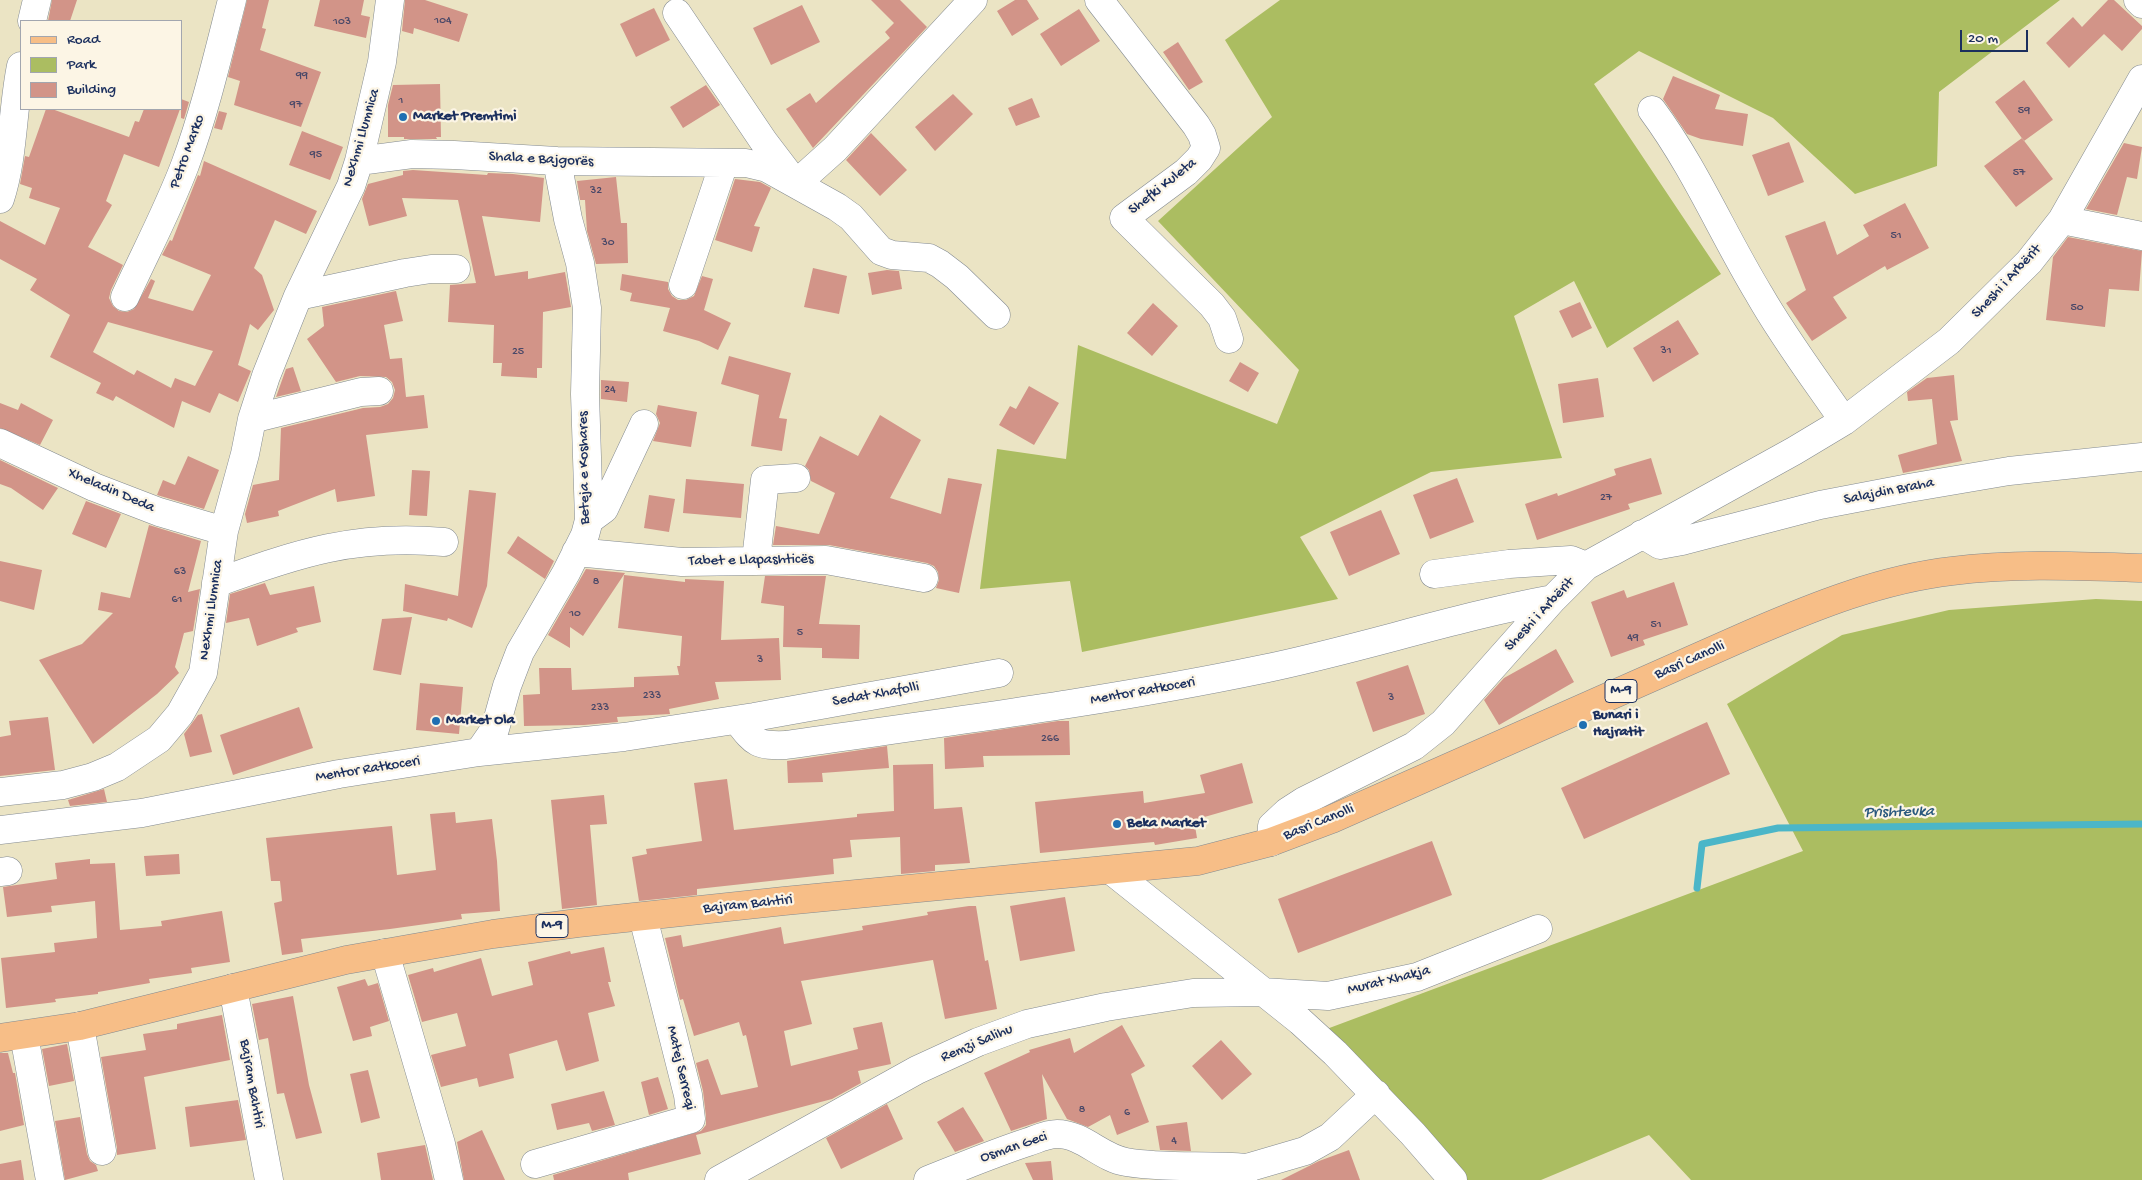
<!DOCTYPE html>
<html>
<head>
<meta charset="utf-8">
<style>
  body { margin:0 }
  #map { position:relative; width:2142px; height:1180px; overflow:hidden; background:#ebe4c4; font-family:"Gochi Hand",sans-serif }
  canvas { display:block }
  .legend { position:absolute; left:20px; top:20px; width:162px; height:90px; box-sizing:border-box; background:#fcf5e5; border:1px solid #a2a6af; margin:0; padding:6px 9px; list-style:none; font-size:15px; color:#1b2f5e }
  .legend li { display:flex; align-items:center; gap:10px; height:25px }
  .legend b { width:25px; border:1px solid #a2a6af }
  .scale { position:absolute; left:1960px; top:30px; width:68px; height:22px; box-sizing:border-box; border:2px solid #1b2f5e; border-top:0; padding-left:6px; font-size:15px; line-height:18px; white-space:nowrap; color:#1b2f5e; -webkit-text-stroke:4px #fcf5e5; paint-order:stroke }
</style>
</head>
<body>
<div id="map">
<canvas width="2142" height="1180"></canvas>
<ul class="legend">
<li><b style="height:6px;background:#f7be87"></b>Road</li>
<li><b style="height:14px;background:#abbd61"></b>Park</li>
<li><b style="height:14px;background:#d29488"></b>Building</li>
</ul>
<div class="scale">20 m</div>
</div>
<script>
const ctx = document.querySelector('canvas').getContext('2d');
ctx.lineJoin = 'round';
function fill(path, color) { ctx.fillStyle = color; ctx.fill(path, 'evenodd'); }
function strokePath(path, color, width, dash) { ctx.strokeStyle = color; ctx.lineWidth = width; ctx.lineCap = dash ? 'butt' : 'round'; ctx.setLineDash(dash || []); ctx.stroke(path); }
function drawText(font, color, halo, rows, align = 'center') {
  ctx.font = font + ' "Gochi Hand",sans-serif'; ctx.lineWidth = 4.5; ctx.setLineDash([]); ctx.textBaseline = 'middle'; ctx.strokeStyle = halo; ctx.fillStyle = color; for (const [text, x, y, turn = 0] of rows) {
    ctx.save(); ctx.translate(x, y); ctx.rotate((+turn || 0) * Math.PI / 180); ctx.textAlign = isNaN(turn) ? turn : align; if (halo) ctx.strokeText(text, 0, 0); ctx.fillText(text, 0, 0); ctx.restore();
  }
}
const green = new Path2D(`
  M 1280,0 L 2060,0 L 1939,92 L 1937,166 L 1855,194 L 1773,118 L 1639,51 L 1594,84 L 1721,274 L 1607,348 L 1574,281 L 1514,316 L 1562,458 L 1431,472 L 1300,537 L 1338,599 L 1082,652 L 1070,581 L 980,589 L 997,449 L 1066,459 L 1078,345 L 1277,424 L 1299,370 L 1158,221 L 1272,117 L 1225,40 Z
  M 2096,599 L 2142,601 L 2142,1180 L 1691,1180 L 1649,1135 L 1541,1180 L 1461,1180 L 1324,1030 L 1803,851 L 1727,704 L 1842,635 L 1949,610 Z`);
const stream = new Path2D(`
  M 1697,888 L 1702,844 L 1778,828 L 2142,824`);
const building = new Path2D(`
  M 52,0 L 77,0 L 70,21 L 48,21 Z
  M 247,0 L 269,0 L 262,28 L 266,29 L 260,50 L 321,72 L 301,127 L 234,105 L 240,81 L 228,77 Z
  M 320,0 L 364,0 L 361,15 L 370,17 L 366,38 L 314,26 Z
  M 405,0 L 425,0 L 468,14 L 459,42 L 414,28 L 413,34 L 402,31 Z
  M 871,0 L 900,0 L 927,27 L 813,148 L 786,109 L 810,93 L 816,103 L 890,38 L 885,32 L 894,23 Z
  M 1015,0 L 1027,0 L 1039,19 L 1012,36 L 997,11 Z
  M 2108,0 L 2114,0 L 2142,26 L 2142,29 L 2122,51 L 2104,34 L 2069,68 L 2046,43 L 2073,17 L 2082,27 Z
  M 802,5 L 820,42 L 771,65 L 753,28 Z
  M 654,8 L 670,40 L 636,57 L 620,24 Z
  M 1079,9 L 1100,41 L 1061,66 L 1040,34 Z
  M 1178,42 L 1203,82 L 1189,90 L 1163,52 Z
  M 1673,76 L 1720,95 L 1715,109 L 1748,114 L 1743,146 L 1701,139 L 1687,134 L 1663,99 Z
  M 2024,80 L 2053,120 L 2024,141 L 1995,102 Z
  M 440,84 L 441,137 L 436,137 L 437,139 L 404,139 L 404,137 L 388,137 L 388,105 L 393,85 Z
  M 706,85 L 720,105 L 683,128 L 670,107 Z
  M 953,94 L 973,114 L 935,151 L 915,127 Z
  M 1032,98 L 1040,117 L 1016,126 L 1008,108 Z
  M 181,99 L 189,102 L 184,119 L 181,118 Z
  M 46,109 L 52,109 L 129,137 L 135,121 L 139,122 L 144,109 L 180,109 L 159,167 L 124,154 L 106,201 L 112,205 L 88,247 L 123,265 L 111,290 L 109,298 L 113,306 L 119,311 L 127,312 L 134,309 L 151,279 L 155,281 L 148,298 L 193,311 L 211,275 L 162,255 L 170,240 L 172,241 L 198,175 L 200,176 L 204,161 L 317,211 L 306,234 L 275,220 L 254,268 L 262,275 L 274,310 L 258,330 L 250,324 L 238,365 L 251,371 L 238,402 L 219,393 L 210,413 L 182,401 L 174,428 L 116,396 L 113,401 L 96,393 L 101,383 L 50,357 L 70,315 L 30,290 L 37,279 L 0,259 L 0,221 L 45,245 L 60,208 L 29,198 L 32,188 L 20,184 L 25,156 L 29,157 ZM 108,322 L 213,351 L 195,386 L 175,378 L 171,388 L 137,370 L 134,375 L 93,352 Z
  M 219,111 L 227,113 L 222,130 L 214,128 Z
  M 302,131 L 343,147 L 330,180 L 289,165 Z
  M 871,133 L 907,170 L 880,196 L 846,160 Z
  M 2022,138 L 2053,179 L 2016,207 L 1984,166 Z
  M 1789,142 L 1804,182 L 1768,196 L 1752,155 Z
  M 2124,143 L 2142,147 L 2137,179 L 2127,177 L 2117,215 L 2086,209 Z
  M 413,170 L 487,175 L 488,173 L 513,174 L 544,178 L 540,222 L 482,216 L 495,276 L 528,271 L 528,279 L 565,272 L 571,307 L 543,312 L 542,368 L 537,368 L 537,378 L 501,376 L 502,363 L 493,363 L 494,325 L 448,322 L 450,285 L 476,283 L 458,200 L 402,198 L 407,216 L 369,226 L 362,199 L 368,184 L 403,175 L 403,171 Z
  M 616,177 L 621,223 L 627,223 L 628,263 L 596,264 L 587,231 L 585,200 L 580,200 L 577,181 Z
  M 735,179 L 760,182 L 771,188 L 754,226 L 760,227 L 752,252 L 715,240 Z
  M 1905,203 L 1929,248 L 1887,270 L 1885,266 L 1833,297 L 1847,318 L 1812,341 L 1786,303 L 1806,290 L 1785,236 L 1825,221 L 1837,255 L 1869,236 L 1863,225 Z
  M 2068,237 L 2142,251 L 2139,291 L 2109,289 L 2105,327 L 2046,320 L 2053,257 Z
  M 813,268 L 847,276 L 839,314 L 804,307 Z
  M 887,270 L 899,271 L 902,289 L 872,295 L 868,273 Z
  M 622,274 L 668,282 L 668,289 L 672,296 L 678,300 L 686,300 L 694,296 L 702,276 L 713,279 L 704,310 L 731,323 L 718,350 L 699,341 L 663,331 L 670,308 L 630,301 L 632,293 L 620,290 Z
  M 396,291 L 403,321 L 384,325 L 390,359 L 402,358 L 406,397 L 424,395 L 428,428 L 366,435 L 375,496 L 337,502 L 335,489 L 278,511 L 279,516 L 247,523 L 245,514 L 253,485 L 279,480 L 281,428 L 363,408 L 380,407 L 388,404 L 393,398 L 395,390 L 392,382 L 386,377 L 360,376 L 336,382 L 307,339 L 324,326 L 322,307 Z
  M 1580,302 L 1592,328 L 1572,338 L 1559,311 Z
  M 1153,303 L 1178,326 L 1152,356 L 1127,333 Z
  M 1678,320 L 1699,354 L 1653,382 L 1633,348 Z
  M 729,356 L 791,373 L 779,418 L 787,419 L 782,451 L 751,446 L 759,395 L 721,384 Z
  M 1240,362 L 1259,373 L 1248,392 L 1229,381 Z
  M 293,367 L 301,391 L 276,397 L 286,369 Z
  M 1954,375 L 1958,420 L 1950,421 L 1962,461 L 1903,473 L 1898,455 L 1937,444 L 1932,399 L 1908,401 L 1907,392 L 1927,378 Z
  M 1598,378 L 1604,417 L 1563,423 L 1558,384 Z
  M 601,380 L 629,382 L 627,402 L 601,399 Z
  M 1029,386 L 1059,403 L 1034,445 L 999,425 L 1010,406 L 1016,409 Z
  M 0,403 L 18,410 L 21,403 L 53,420 L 40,445 L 0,428 Z
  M 658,405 L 697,412 L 691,447 L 653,441 L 660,423 L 656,414 Z
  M 880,415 L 921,440 L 890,498 L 941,514 L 948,478 L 982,484 L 959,593 L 936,588 L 939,580 L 938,572 L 934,566 L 927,563 L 829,545 L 773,545 L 776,526 L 819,534 L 835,493 L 811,481 L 809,470 L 805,466 L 820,436 L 858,456 Z
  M 188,456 L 219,470 L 204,509 L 157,495 L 163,480 L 175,485 Z
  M 1651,458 L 1662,494 L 1628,504 L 1630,509 L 1537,540 L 1525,504 L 1557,493 L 1558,496 L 1616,475 L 1614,469 Z
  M 0,460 L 58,488 L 43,510 L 11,488 L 0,484 Z
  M 412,470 L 430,471 L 427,516 L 409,515 Z
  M 1457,478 L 1474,522 L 1430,539 L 1413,495 Z
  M 686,479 L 744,484 L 741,518 L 683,513 Z
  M 469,490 L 496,493 L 487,586 L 472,628 L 448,618 L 447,621 L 403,611 L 405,584 L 458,596 Z
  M 649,495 L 675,499 L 669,532 L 644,528 Z
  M 86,501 L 121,514 L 106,548 L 72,534 Z
  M 1381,510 L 1400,554 L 1349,576 L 1330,532 Z
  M 149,525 L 201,541 L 188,592 L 200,589 L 193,631 L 184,633 L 175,667 L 179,673 L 157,694 L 93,744 L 39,660 L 82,644 L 113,613 L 98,610 L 101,592 L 130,598 Z
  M 518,536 L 554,561 L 545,579 L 507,553 Z
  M 0,561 L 42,570 L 34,610 L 0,601 Z
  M 586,569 L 625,573 L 583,636 L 570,627 L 570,648 L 548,635 Z
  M 624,575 L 685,582 L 685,579 L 724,581 L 721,640 L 779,638 L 781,680 L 715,682 L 719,699 L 669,709 L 670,714 L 617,717 L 618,722 L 584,725 L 524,726 L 523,695 L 540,694 L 539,668 L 571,668 L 572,690 L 634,687 L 634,677 L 679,675 L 677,666 L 680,666 L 682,636 L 618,628 Z
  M 765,576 L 826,576 L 819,624 L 860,625 L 859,659 L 822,658 L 822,648 L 783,647 L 784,606 L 761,603 Z
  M 1674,582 L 1688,625 L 1643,640 L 1645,645 L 1611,657 L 1591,602 L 1624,590 L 1627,598 Z
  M 265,583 L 270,595 L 314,586 L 321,622 L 296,628 L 298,632 L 257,646 L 249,618 L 226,623 L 230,594 Z
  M 412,617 L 401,675 L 373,670 L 382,619 Z
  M 1556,649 L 1574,682 L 1499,725 L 1484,700 L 1504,678 Z
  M 1408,665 L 1425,714 L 1373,732 L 1356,682 Z
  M 420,683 L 463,687 L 459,734 L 416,730 Z
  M 299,707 L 313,748 L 233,775 L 220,735 Z
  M 202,714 L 212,752 L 190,757 L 184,734 L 198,715 Z
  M 48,717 L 55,770 L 0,776 L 0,737 L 11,735 L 9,721 Z
  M 1058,721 L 1069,721 L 1070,755 L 983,756 L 984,767 L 945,769 L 944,738 Z
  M 1707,722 L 1730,774 L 1584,839 L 1561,788 Z
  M 887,746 L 889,768 L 822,773 L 823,782 L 788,783 L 787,761 Z
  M 1242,763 L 1253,803 L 1194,820 L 1197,838 L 1155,845 L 1154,842 L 1040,853 L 1035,802 L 1143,791 L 1144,803 L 1205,793 L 1200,775 Z
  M 933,764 L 934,809 L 962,807 L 970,863 L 935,865 L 935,871 L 901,874 L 900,837 L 850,840 L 852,857 L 833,859 L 834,874 L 697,889 L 697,895 L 639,901 L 632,857 L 647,854 L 646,849 L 702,841 L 694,783 L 727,779 L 734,830 L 857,817 L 857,814 L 894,811 L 893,765 Z
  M 104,789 L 107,802 L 70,806 L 68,800 Z
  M 604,795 L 607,824 L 590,825 L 597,905 L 562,909 L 551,800 Z
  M 455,812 L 456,823 L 492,819 L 497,861 L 500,911 L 461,914 L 462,919 L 390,929 L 301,939 L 303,952 L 282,955 L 274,903 L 282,901 L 280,881 L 271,881 L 266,838 L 392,826 L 397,875 L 436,870 L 430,814 Z
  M 1432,841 L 1452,895 L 1298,953 L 1278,899 Z
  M 179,854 L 180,874 L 146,876 L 144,856 Z
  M 90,859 L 90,864 L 115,863 L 120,930 L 162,926 L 161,921 L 222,911 L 230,962 L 191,968 L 192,973 L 149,979 L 150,983 L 98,992 L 98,994 L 55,999 L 56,1002 L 6,1008 L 1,958 L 55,952 L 54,943 L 97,938 L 95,901 L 51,906 L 52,912 L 7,917 L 3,887 L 57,879 L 55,863 Z
  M 1065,897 L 1075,951 L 1020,961 L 1010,906 Z
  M 969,906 L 976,906 L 985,961 L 988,960 L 997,1009 L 945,1019 L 933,960 L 801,981 L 812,1024 L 784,1031 L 791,1066 L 858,1049 L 853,1028 L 882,1022 L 891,1064 L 858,1071 L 861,1083 L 832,1099 L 696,1135 L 701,1154 L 628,1173 L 629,1180 L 554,1180 L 553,1175 L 701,1131 L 706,1125 L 706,1117 L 703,1091 L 696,1063 L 708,1059 L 721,1095 L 758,1087 L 746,1035 L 743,1036 L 739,1022 L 694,1036 L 683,999 L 680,1000 L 665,938 L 681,935 L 683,947 L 781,927 L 784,944 L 863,930 L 862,926 L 928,915 L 927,912 Z
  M 604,947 L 611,982 L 608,982 L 615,1006 L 588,1013 L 599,1061 L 566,1071 L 557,1040 L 509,1054 L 514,1078 L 479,1087 L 477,1078 L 441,1087 L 431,1055 L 466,1046 L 457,1013 L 422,1022 L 408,975 L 433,968 L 434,972 L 481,958 L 492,996 L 533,985 L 528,962 L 570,951 L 571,954 Z
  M 365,979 L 368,986 L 378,983 L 389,1021 L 370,1027 L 372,1036 L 353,1041 L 337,987 Z
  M 293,996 L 309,1085 L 322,1133 L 296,1139 L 284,1093 L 277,1094 L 268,1038 L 259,1040 L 252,1004 Z
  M 222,1015 L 230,1060 L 144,1077 L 156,1149 L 117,1155 L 117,1148 L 101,1057 L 146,1050 L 143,1034 L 177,1029 L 177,1024 Z
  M 1122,1025 L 1145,1066 L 1131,1074 L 1149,1122 L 1117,1135 L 1110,1115 L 1088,1127 L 1067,1119 L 1042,1074 L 1047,1119 L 1011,1131 L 984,1073 L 1030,1052 L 1029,1050 L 1070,1038 L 1074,1053 Z
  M 1221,1040 L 1252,1074 L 1222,1100 L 1192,1066 Z
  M 67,1044 L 74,1081 L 49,1086 L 42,1049 Z
  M 0,1053 L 8,1053 L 13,1073 L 15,1073 L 24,1125 L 0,1131 Z
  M 368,1070 L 380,1118 L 361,1123 L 350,1074 Z
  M 658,1077 L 668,1109 L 649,1115 L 641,1082 Z
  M 604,1091 L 615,1125 L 592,1131 L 589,1123 L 557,1130 L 551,1104 Z
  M 238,1100 L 246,1140 L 190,1147 L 185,1107 Z
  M 887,1104 L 903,1139 L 841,1169 L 826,1138 Z
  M 963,1107 L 984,1141 L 955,1152 L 937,1122 Z
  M 80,1117 L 87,1154 L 90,1161 L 96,1165 L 98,1171 L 65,1180 L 55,1121 Z
  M 1187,1122 L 1191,1151 L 1160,1150 L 1156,1126 Z
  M 482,1130 L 505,1180 L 464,1180 L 457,1142 Z
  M 425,1145 L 433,1180 L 381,1180 L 377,1153 Z
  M 1349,1150 L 1360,1180 L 1281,1180 L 1319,1161 Z
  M 21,1160 L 24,1180 L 0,1180 L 0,1164 Z
  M 1051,1161 L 1053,1180 L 1033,1180 L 1025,1163 Z`);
const minor = new Path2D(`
  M 1099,0 L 1196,125 L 1202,135 L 1206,148 L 1199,159 L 1186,172 L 1124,218 L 1212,305 L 1222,318 L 1229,339
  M 2138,0 L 2142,4
  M 677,13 L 764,142 L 796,184 L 835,149 L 973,0
  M 32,21 L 37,0
  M 1652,110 C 1695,168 1722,233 1759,294 C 1784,338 1815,379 1844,421
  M 359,161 L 412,154 L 454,155 L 557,161 L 746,163 L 767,168 L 837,207 L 851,217 L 881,251 L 892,255 L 929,258 L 940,264 L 957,277 L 996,315
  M 0,199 C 14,156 12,110 21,66
  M 2062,220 L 2142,236
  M 683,285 L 724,163
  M 298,296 L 405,273 L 431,269 L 456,269
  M 125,297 C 145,253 168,210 185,165 C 205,111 218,55 232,0
  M 252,419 L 361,392 L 379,391
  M 0,443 L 94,487 L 159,512 L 224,531
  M 589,520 L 604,509 L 644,424
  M 1642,534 L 1660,545 L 1682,541 L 1820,505 L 1909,488 L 2009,471 L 2142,457
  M 576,552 L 682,562 L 826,560 L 924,578
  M 756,560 L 765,480 L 796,478
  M 1434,574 L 1509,564 L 1571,560 L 1586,566
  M 216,583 C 298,553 356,534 444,542
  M 737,720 C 755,743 756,746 786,745 C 945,722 1105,702 1263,669 C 1360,649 1455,617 1553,599
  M 479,752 L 495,729 L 507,686 L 520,652 L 566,573 L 585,535 L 589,520 L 585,394 L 587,308 L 580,263 L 568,219 L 557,161
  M 0,792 L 63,785 L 93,777 L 117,767 L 159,739 L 180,714 L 203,673 L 224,531 L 245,454 L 252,419 L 266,376 L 298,296 L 351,186 L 359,161 L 382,62 L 390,0
  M 0,830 L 142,813 L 339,774 L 479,752 L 624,737 L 754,717 L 999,673
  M 1271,842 L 1272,826 L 1287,812 L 1304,801 L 1414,746 L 1443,723 L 1553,599 L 1586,566 L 1794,451 L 1844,421 L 1949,341 L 2029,262 L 2062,220 L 2142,79
  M 1112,871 L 1300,1021 L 1335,1053 L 1413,1134 L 1453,1180
  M 0,872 L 8,871
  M 385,953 L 441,1144 L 449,1180
  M 233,988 L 269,1180
  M 80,1026 L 102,1151
  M 24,1035 L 50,1180
  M 535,1164 L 691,1119 L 688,1095 L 643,917
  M 719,1180 L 917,1070 L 978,1042 L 1027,1024 L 1106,1007 L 1193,993 L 1262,992 L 1328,996 L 1417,977 L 1538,929
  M 928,1180 C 961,1167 994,1153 1028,1142 C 1037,1139 1047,1134 1057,1134 C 1083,1134 1101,1158 1126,1162 C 1166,1169 1207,1164 1247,1168
  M 1242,1180 L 1247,1168 L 1305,1151 L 1330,1137 L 1376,1094`);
const major = new Path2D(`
  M 0,1038 L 80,1026 L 346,960 L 493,934 L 578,923 L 784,901 L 1198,861 L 1271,842 L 1332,819 L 1750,634 C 1815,606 1882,579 1952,571 C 2015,563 2079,566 2142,568`);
const markers = [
  [403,117,5,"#1f6fb2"],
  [436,721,5,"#1f6fb2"],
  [1583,725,5,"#1f6fb2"],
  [1117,824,5,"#1f6fb2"]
];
const numberNames = [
  ["104",443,21],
  ["103",342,22],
  ["99",302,76],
  ["1",401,101],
  ["97",296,105],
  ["59",2024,111],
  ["95",316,155],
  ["57",2019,173],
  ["32",596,191],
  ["51",1896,236],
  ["30",608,243],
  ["50",2077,308],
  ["31",1666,351],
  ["25",518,352],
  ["24",610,390],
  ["27",1606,498],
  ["63",180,572],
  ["8",596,582],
  ["61",177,600],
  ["10",575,614],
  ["51",1656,625],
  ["5",800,633],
  ["49",1633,638],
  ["3",760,660],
  ["233",652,696],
  ["3",1391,698],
  ["233",600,708],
  ["266",1050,739],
  ["8",1082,1110],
  ["6",1127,1113],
  ["4",1174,1141]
];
const shields = [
  [1621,691,32],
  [552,926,32]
];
const shieldNames = [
  ["M-9",1621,691],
  ["M-9",552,926]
];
const poiNames = [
  ["Market Premtimi",413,117],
  ["Bunari i",1593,716],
  ["Hajratit",1593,733],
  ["Market Ola",446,721],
  ["Beka Market",1127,824]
];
const streetNames = [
  ["Nexhmi Llumnica",362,138,-74],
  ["Petro Marko",188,152,-70],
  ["Shala e Bajgorës",541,160,3],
  ["Shefki Kuleta",1163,187,-38],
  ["Sheshi i Arbërit",2007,282,-47],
  ["Beteja e Koshares",585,468,-91],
  ["Xheladin Deda",111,491,23],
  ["Salajdin Braha",1889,492,-11],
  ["Tabet e Llapashticës",751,561,-1],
  ["Nexhmi Llumnica",212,610,-82],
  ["Sheshi i Arbërit",1540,615,-47],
  ["Basri Canolli",1690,661,-24],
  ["Mentor Ratkoceri",1143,692,-10],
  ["Sedat Xhafolli",876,695,-10],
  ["Mentor Ratkoceri",368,770,-9],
  ["Basri Canolli",1319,823,-22],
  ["Bajram Bahtiri",748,905,-6],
  ["Murat Xhakja",1389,981,-14],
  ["Remzi Salihu",977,1044,-23],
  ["Matej Serreqi",680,1068,77],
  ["Bajram Bahtiri",251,1084,80],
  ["Osman Geci",1014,1148,-19]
];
const waterNames = [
  ["Prishtevka",1899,813,-1]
];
fill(green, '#abbd61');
strokePath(stream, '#4bb6c8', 7);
fill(building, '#d29488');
strokePath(minor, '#838a91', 29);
strokePath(major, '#838a91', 29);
strokePath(minor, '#fff', 28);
strokePath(major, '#f7be87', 28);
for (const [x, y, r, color] of markers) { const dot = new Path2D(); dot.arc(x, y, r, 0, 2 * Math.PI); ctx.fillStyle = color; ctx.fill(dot); strokePath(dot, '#fcf5e5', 2); }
drawText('12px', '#494868', null, numberNames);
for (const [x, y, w] of shields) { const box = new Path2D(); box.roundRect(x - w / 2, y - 11.5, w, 23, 4); ctx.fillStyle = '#fcf5e5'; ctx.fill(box); strokePath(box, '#1b2f5e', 1); }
drawText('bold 14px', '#1b2f5e', null, shieldNames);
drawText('bold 15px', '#1b2f5e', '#fcf5e5', poiNames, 'left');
drawText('15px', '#1b2f5e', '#fcf5e5', streetNames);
drawText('italic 16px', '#29587e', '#fcf5e5', waterNames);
</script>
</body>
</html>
